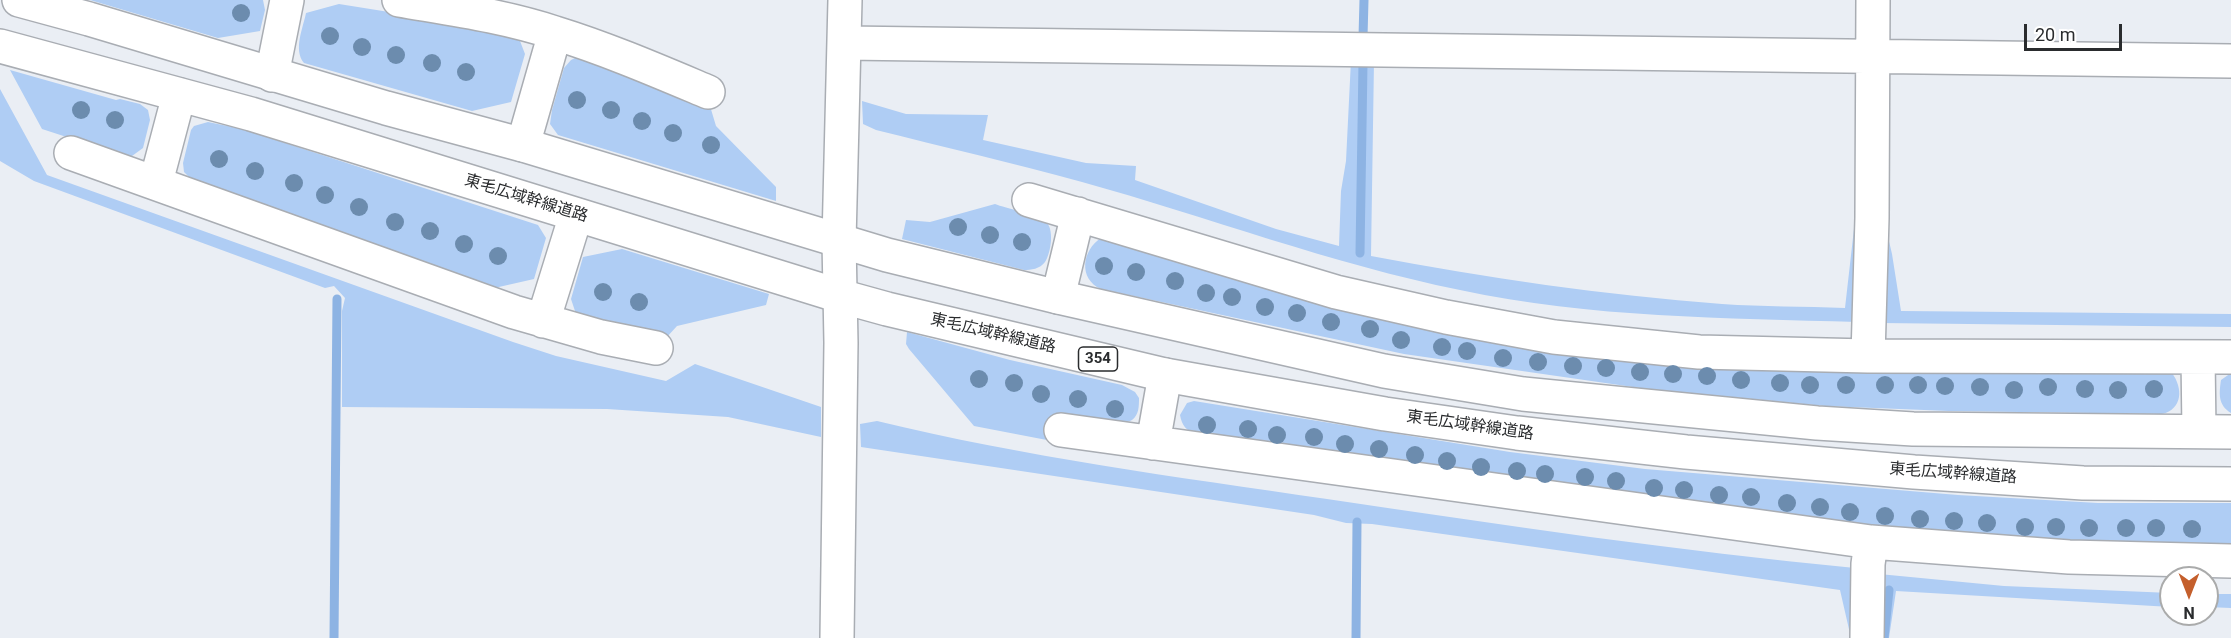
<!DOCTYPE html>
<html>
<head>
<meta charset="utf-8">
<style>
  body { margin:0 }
  #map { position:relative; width:2231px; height:638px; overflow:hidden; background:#eaeef4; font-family:Roboto,sans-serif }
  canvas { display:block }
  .north { position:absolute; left:2159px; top:566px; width:60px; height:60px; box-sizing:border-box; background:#fff; border:2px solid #aaabab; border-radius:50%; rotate:180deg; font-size:16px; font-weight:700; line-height:24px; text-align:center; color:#2a2c2e }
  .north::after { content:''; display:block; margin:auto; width:21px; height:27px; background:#c45f2c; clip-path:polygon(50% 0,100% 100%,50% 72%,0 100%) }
  .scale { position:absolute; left:2024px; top:24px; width:98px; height:27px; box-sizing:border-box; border:3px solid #2a2c2e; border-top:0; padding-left:8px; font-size:18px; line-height:21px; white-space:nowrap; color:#2a2c2e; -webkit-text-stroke:4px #fff; paint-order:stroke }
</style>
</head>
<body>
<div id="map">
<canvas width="2231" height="638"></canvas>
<div class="north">N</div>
<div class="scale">20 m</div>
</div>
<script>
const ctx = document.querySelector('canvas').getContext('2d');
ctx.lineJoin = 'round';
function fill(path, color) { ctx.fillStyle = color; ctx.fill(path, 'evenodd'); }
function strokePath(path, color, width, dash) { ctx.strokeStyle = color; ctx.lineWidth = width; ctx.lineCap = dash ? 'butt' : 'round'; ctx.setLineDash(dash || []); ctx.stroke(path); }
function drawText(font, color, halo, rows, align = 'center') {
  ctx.font = font + ' Roboto,"Noto Sans JP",sans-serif'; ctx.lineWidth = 6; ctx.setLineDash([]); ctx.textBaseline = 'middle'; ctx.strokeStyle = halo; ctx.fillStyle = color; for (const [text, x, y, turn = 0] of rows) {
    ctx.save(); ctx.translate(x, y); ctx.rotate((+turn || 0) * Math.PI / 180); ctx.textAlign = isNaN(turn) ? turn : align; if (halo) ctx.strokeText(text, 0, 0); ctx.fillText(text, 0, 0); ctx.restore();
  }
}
const green = new Path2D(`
  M 90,0 L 263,0 L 265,10 L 260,31 L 218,38 Z
  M 339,4 L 414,16 L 514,36 L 520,41 L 525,54 L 511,102 L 472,111 L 304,63 C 293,50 303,28 306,13 Z
  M 577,57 L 583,57 L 710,106 L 716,126 L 776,187 L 776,201 L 558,135 L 550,124 L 552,110 L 564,68 L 571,60 Z
  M 1351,60 L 1374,61 L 1371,256 C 1487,278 1604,295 1722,304 C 1763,307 1804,306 1845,308 L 1855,220 L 1860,230 L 1858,322 C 1725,318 1591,318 1460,290 C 1332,264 1208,217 1082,182 C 1013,163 944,147 876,130 L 863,124 L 862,101 L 906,114 L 988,115 L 983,140 L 1086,163 L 1136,166 L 1135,180 L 1276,229 L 1339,246 L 1341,191 L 1346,161 Z
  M 10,70 L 116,100 L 120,99 L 140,104 L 148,110 L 150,120 L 143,148 L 132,156 L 125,156 L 42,129 Z
  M 0,89 L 47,175 L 513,342 L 556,356 L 666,381 L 695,364 L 821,407 L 821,437 L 728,417 L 607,409 L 342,407 L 342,311 L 345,298 L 334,286 L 325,288 L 34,181 L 0,161 Z
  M 208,122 L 242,129 L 538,225 L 546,238 L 534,279 L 490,289 L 192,180 L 184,172 L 183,163 L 191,130 L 194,126 Z
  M 995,204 C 1005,208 1038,215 1045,221 C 1055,228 1051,253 1045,262 C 1040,269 1031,270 1024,270 L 902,239 L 906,220 L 930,222 Z
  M 1885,224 L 1892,254 L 1901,311 L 2231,314 L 2231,327 L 1881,323 Z
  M 1101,238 L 1351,308 L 2172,373 C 2183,388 2183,409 2162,414 L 1949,411 L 1825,406 L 1647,389 L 1404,354 L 1101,289 C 1078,279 1082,250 1101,238 Z
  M 622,249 L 769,294 L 766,305 L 677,326 L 666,338 L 580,317 L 575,311 L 571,299 L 583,257 Z
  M 907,332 L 1010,360 L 1122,385 L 1135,392 L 1139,398 C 1139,406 1139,415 1132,420 C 1120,428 1073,416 1057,414 L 1052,441 L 974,426 L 909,349 L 906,344 Z
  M 2231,373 L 2231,413 C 2218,405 2219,394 2221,380 Z
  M 1194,401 L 1510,452 L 1645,469 L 1958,495 L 2098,503 L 2231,503 L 2231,549 L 2098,545 L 1839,524 L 1196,434 C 1186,430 1182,426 1180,415 L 1187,403 Z
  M 877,421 C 1025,457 1176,477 1327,499 C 1502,525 1678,551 1855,568 L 1851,638 L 1840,590 L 1372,524 L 1346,523 L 1314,515 L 861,447 L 860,424 Z
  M 1879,574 L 2004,586 L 2171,593 L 2171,607 L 1896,591 L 1889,638 L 1878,638 Z
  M 2207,594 L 2231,594 L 2231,608 L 2207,607 Z`);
const stream = new Path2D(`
  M 1363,37 L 1364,0
  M 1360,253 L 1363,63
  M 334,638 L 337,299
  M 1356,638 L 1357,522
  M 1884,638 L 1889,590`);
const minor = new Path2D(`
  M 399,0 C 451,9 504,16 555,33 C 607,49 658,71 708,92
  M 845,43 L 2231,61
  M 272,75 L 287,0
  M 523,145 L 555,33
  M 71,153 L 514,312 L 601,337 L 656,348
  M 156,182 L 179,95
  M 1029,200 L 1336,292 L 1446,317 L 1554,337 L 1699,352 L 1868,356 L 2231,357
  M 1058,297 L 1078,214
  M 543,321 L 576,215
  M 1868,356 L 1872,218 L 1873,0
  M 2198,357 L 2199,431
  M 1061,430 L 1871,542 L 2069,557 L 2231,561
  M 1153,443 L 1165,375
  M 837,638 L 841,343 L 839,241 L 845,0
  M 1867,638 L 1868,564 L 1871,542`);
const highway = new Path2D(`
  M 19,0 L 89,19 L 386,108 L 523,145 L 887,255 L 1058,297 L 1384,371 L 1523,394 L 1817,423 L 1913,429 L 2231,432
  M 0,46 L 251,114 L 840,296 L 887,309 L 1165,375 L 1385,414 L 1517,433 L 1686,452 L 1914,472 L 2083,483 L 2231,484`);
const trees = [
  [241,13],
  [330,36],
  [362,47],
  [396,55],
  [432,63],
  [466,72],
  [577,100],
  [81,110],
  [611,110],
  [115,120],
  [642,121],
  [673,133],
  [711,145],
  [219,159],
  [255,171],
  [294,183],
  [325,195],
  [359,207],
  [395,222],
  [958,227],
  [430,231],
  [990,235],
  [1022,242],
  [464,244],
  [498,256],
  [1104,266],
  [1136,272],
  [1175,281],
  [603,292],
  [1206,293],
  [1232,297],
  [639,302],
  [1265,307],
  [1297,313],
  [1331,322],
  [1370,329],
  [1401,340],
  [1442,347],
  [1467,351],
  [1503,358],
  [1538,362],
  [1573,366],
  [1606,368],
  [1640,372],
  [1673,374],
  [1707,376],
  [979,379],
  [1741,380],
  [1014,383],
  [1780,383],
  [1810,385],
  [1846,385],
  [1885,385],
  [1918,385],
  [1945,386],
  [1980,387],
  [2048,387],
  [2085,389],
  [2154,389],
  [2014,390],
  [2118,390],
  [1041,394],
  [1078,399],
  [1115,409],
  [1207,425],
  [1248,429],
  [1277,435],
  [1314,437],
  [1345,444],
  [1379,449],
  [1415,455],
  [1447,461],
  [1481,467],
  [1517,471],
  [1545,474],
  [1585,477],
  [1616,481],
  [1654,488],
  [1684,490],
  [1719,495],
  [1751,497],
  [1787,503],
  [1820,507],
  [1850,512],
  [1885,516],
  [1920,519],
  [1954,521],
  [1987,523],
  [2025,527],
  [2056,527],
  [2089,528],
  [2126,528],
  [2156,528],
  [2192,529]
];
const shields = [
  [1098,359,39]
];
const shieldNames = [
  ["354",1098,359]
];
const streetNames = [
  ["東毛広域幹線道路",526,199,17],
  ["東毛広域幹線道路",993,334,13],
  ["東毛広域幹線道路",1470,426,8],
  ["東毛広域幹線道路",1953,474,4]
];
fill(green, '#afcdf4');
strokePath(stream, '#8db3e3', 9);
strokePath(minor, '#a9adb3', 36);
strokePath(highway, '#a9adb3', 36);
strokePath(minor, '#fff', 33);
strokePath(highway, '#fff', 33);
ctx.fillStyle = '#6c8cae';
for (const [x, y] of trees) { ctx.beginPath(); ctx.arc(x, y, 9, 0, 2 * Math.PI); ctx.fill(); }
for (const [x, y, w] of shields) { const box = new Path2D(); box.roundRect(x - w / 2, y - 12, w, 24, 4.5); ctx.fillStyle = '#fff'; ctx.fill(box); strokePath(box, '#2a2c2e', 1.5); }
drawText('bold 15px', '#2a2c2e', null, shieldNames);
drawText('16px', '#2a2c2e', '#fff', streetNames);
</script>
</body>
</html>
